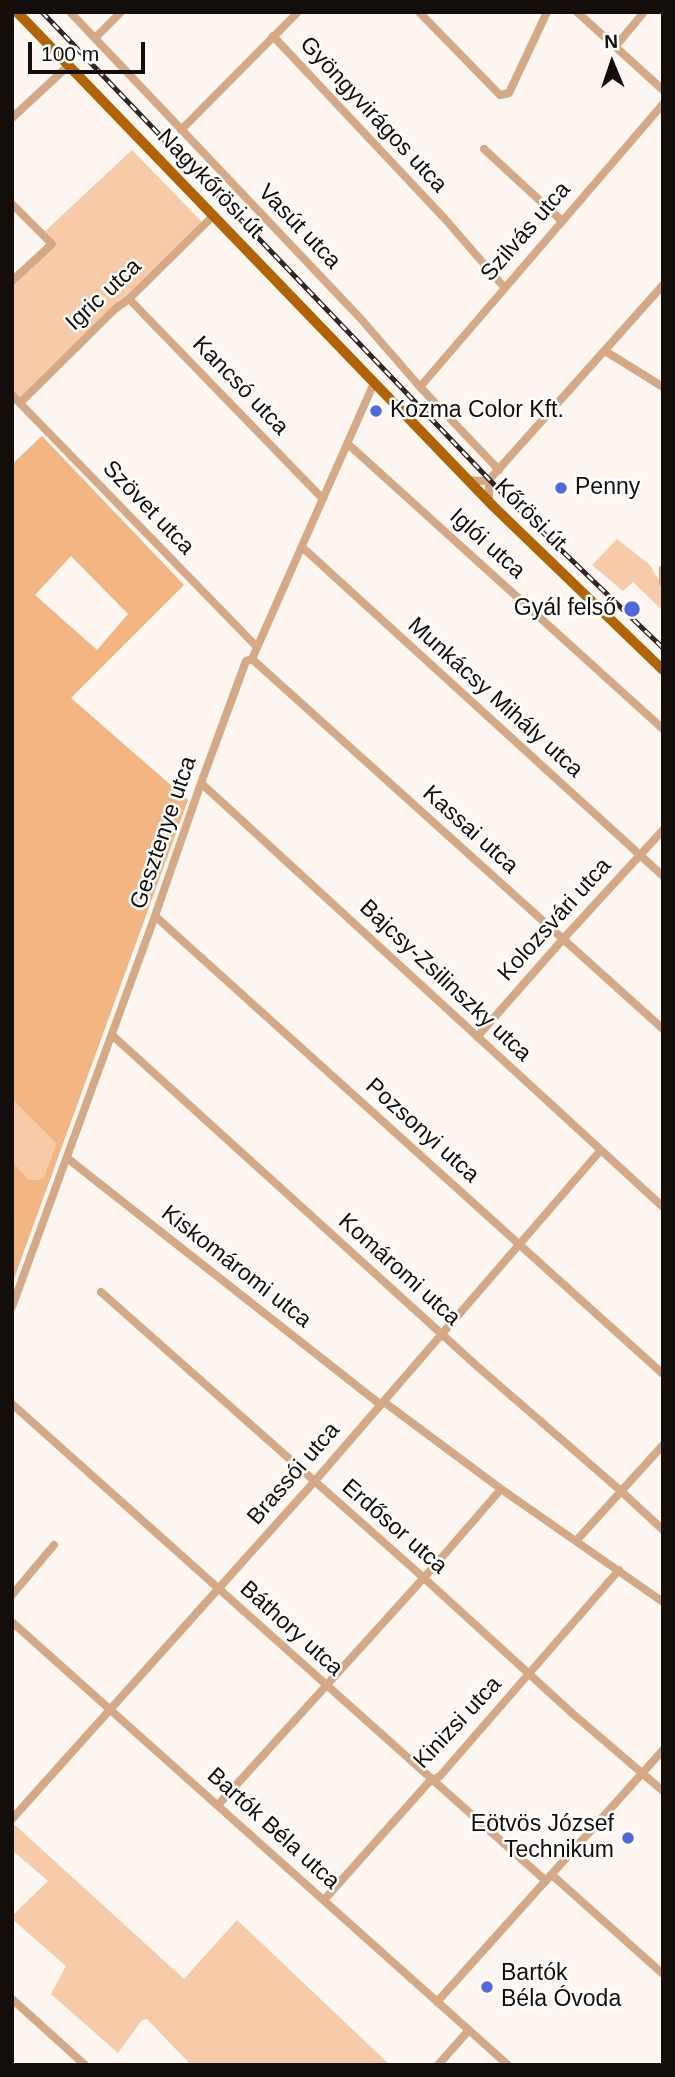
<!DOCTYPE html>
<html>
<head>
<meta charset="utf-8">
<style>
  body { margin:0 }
  #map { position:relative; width:675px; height:2077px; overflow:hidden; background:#fdf6f1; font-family:Arial,sans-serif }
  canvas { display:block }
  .frame { position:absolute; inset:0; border:14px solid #130e09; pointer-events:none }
  .north { position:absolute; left:577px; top:28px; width:70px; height:70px; -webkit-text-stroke:5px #fff; paint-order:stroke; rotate:358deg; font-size:19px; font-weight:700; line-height:28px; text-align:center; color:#130e09 }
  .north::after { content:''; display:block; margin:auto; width:24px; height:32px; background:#130e09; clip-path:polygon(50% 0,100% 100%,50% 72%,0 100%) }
  .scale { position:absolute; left:28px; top:42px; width:117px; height:32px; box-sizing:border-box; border:4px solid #130e09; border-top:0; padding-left:9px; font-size:21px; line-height:24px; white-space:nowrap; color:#130e09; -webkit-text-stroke:5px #fff; paint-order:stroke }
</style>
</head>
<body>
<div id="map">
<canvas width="675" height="2077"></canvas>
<div class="frame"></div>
<div class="north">N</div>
<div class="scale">100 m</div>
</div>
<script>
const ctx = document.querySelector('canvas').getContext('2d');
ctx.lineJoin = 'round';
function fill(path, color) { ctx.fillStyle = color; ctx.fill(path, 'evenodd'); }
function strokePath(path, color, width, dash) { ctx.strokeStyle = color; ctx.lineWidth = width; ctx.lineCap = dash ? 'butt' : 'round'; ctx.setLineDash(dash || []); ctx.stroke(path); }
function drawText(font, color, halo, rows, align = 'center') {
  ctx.font = font + ' Arial,sans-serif'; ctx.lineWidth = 5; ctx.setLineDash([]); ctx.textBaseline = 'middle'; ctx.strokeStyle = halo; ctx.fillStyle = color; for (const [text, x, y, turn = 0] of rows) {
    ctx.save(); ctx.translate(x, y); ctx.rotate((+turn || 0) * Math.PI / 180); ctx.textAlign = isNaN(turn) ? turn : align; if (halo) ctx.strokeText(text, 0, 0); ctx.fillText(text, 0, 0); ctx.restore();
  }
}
const green = new Path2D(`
  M 132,150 L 204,224 L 20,403 L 12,395 L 12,281 L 51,244 L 42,234 Z
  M 617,539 L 650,565 L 663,588 L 663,611 L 633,582 L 623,591 L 592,565 Z
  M 12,1099 L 56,1144 L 43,1179 L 29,1180 L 12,1161 Z
  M 15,1825 L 184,1979 L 237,1920 L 390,2065 L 191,2065 L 147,2019 L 142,2020 L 118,2053 L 51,1994 L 66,1966 L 12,1919 L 12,1916 L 48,1881 L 12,1850 L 12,1827 Z`);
const forest = new Path2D(`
  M 42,436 L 184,585 L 71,698 L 188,800 L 12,1284 L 12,1161 L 29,1180 L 43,1179 L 56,1144 L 12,1099 L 12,464 ZM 71,556 L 128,614 L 97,650 L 35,595 Z`);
const minor = new Path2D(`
  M 70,12 L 361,319 L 420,387 L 499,470
  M 419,12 L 500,95 L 509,93 L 547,12
  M 577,12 L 663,90
  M 273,36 L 445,219 L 504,287
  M 95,38 L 121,12
  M 615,47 L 644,12
  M 12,118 L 68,66
  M 181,130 L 298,12
  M 484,149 L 562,221
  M 12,204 L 52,244 L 12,281
  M 129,299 L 323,499
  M 605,351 L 663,387
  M 420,387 L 663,104
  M 12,395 L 257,647
  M 20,403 L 115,309 L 129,299 L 214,215
  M 348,444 L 663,729
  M 468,480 L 481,481 L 489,480
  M 489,501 L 489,480 L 663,285
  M 302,547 L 663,876
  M 663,569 L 663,582
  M 252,659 L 663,1029
  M 201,783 L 663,1207
  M 155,916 L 663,1374
  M 112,1035 L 478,1367 L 621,1491 L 663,1530
  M 477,1037 L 564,938 L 663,830
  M 67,1158 L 381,1405
  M 101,1292 L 424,1578 L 573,1714 L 663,1791
  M 12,1307 L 155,916 L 201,783 L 246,661 L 252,659 L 374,383
  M 384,1402 L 501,1489 L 663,1602
  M 12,1404 L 546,1881
  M 576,1541 L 663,1445
  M 12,1595 L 54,1545
  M 12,1622 L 508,2065
  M 218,1805 L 430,1571 L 501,1489
  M 12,1819 L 314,1482 L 600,1151
  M 552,1875 L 663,1974
  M 324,1900 L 428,1783 L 440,1776 L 619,1570
  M 12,1999 L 85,2065
  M 437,2002 L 663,1750
  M 438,2065 L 469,2030`);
const major = new Path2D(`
  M 17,12 L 494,507 L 663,670`);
const rail = new Path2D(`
  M 42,12 L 505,496 L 663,648`);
const markers = [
  [376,411,7,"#4f69de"],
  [561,488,7,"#4f69de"],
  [632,609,9,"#4f69de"],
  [628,1838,7,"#4f69de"],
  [487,1987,7,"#4f69de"]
];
const streetNames = [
  ["Gyöngyvirágos utca",373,115,47],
  ["Nagykőrösi út",210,184,46],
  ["Vasút utca",299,227,46],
  ["Szilvás utca",526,232,-49],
  ["Igric utca",104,295,-43],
  ["Kancsó utca",240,386,46],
  ["Szövet utca",148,508,46],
  ["Kőrösi út",530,515,45],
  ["Iglói utca",487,544,42],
  ["Munkácsy Mihály utca",495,698,42],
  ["Kassai utca",470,830,42],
  ["Gesztenye utca",164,833,-71],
  ["Kolozsvári utca",555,920,-48],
  ["Bajcsy-Zsilinszky utca",445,981,43],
  ["Pozsonyi utca",422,1131,42],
  ["Kiskomáromi utca",236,1267,38],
  ["Komáromi utca",399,1270,42],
  ["Brassói utca",294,1474,-49],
  ["Erdősor utca",394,1527,41],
  ["Báthory utca",291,1629,42],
  ["Kinizsi utca",458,1723,-47],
  ["Bartók Béla utca",273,1829,42]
];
const poiNames = [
  ["Kozma Color Kft.",390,411],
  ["Penny",575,488],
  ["Gyál felső",616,609,"right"],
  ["Eötvös József",614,1825,"right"],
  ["Technikum",614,1851,"right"],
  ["Bartók",501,1974],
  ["Béla Óvoda",501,2000]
];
fill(green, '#f7cba7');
fill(forest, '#f3b582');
strokePath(minor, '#d5a985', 8);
strokePath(major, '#b26403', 10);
strokePath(rail, '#2d2823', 5);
strokePath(rail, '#fff', 2.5, [8]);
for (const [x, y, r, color] of markers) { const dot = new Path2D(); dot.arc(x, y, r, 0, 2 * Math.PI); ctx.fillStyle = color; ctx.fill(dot); strokePath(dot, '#fff', 2.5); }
drawText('23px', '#130e09', '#fff', streetNames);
drawText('23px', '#130e09', '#fff', poiNames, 'left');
</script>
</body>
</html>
